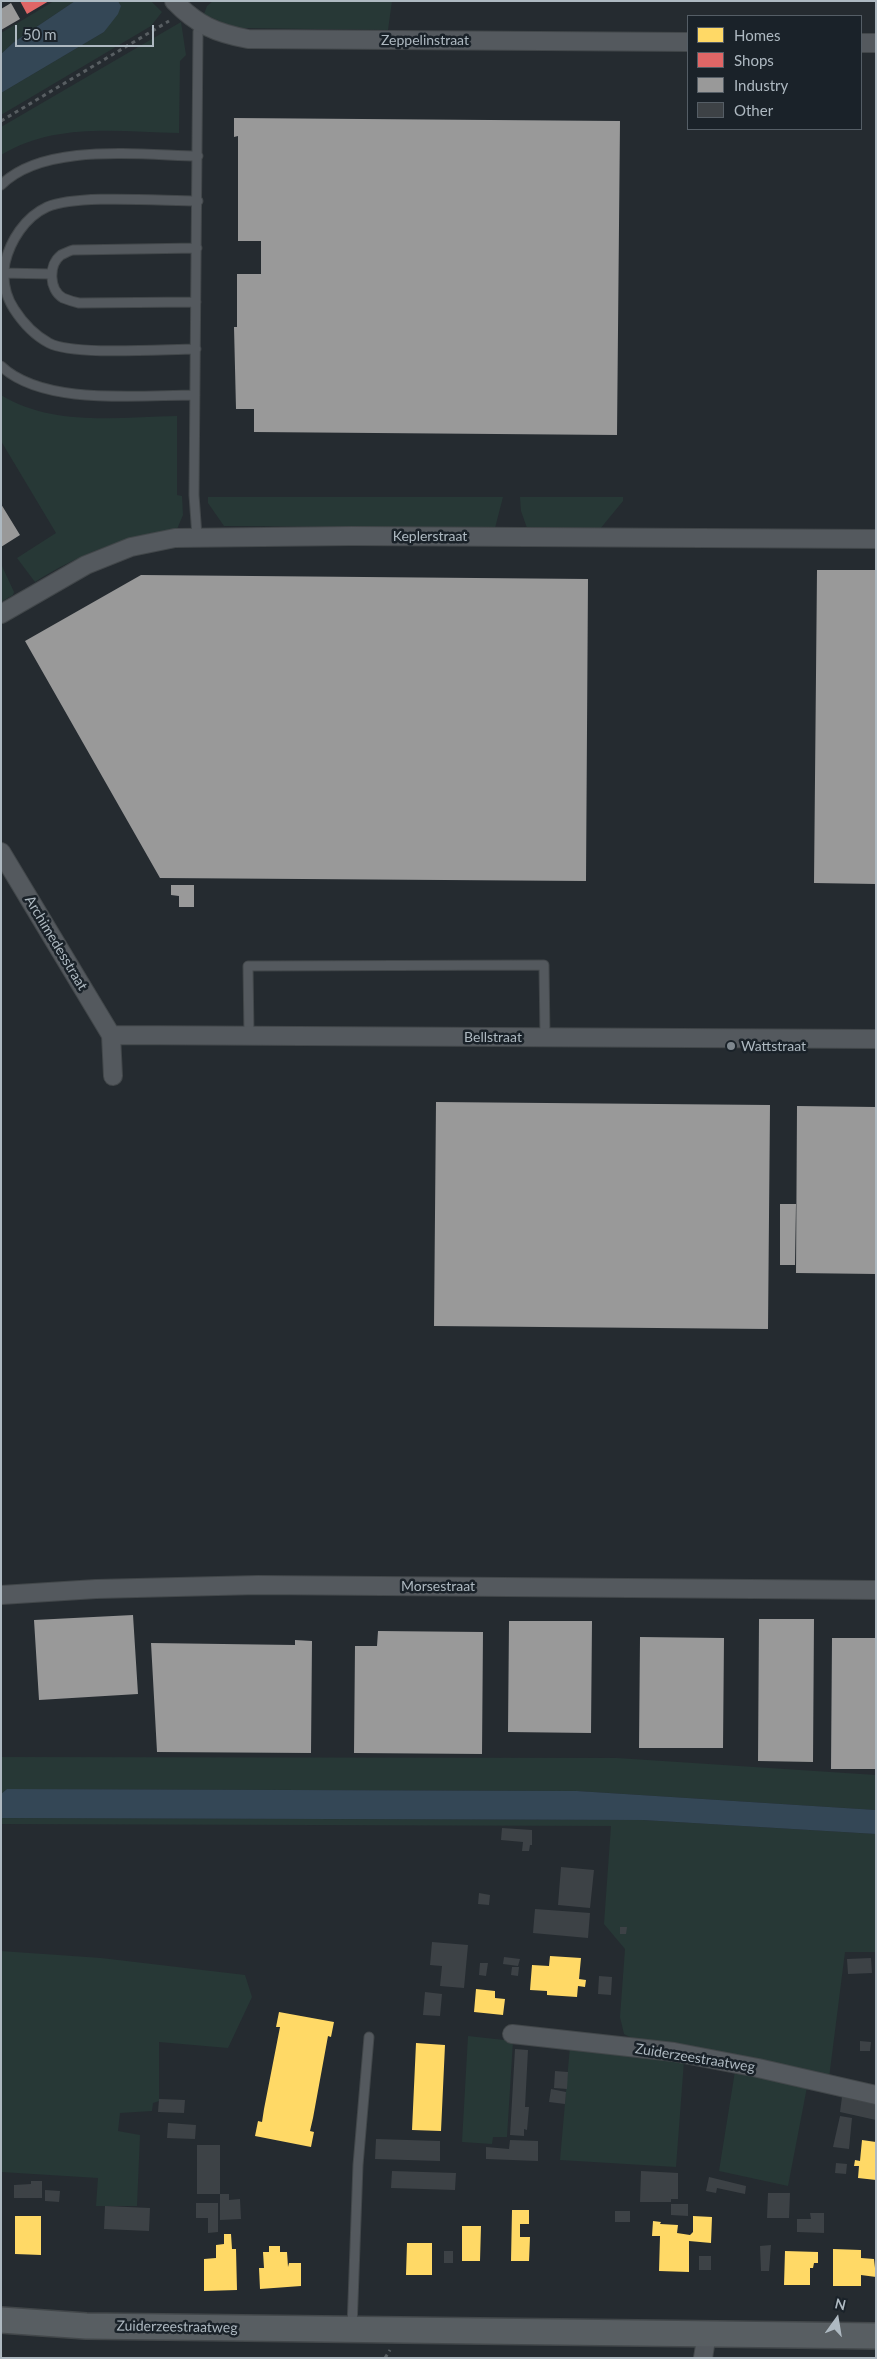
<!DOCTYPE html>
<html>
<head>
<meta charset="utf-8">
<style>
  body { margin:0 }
  #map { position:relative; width:877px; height:2359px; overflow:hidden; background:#252b30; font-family:Lato,sans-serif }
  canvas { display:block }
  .frame { position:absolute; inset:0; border:2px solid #aeb9c1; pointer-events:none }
  .legend { position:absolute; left:687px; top:15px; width:175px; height:115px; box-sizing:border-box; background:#1a2229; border:1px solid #555e66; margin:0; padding:6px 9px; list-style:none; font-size:15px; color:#aeb9c1 }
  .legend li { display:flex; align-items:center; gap:10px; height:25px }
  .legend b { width:25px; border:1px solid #555e66 }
  .north { position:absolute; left:812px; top:2294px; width:50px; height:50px; -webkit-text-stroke:4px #1a2229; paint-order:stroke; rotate:13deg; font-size:14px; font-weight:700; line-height:20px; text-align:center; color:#aeb9c1 }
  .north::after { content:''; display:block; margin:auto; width:18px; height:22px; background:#aeb9c1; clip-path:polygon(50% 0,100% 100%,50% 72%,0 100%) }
  .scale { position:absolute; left:15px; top:25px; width:139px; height:22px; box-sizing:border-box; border:2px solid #aeb9c1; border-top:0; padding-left:6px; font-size:15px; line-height:18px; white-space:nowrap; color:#aeb9c1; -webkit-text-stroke:4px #1a2229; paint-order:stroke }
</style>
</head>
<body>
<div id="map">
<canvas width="877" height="2359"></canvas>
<div class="frame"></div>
<ul class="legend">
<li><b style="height:14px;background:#ffd966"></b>Homes</li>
<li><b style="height:14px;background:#e06666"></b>Shops</li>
<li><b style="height:14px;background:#999"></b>Industry</li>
<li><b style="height:14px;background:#3d4246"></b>Other</li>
</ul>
<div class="north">N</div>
<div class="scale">50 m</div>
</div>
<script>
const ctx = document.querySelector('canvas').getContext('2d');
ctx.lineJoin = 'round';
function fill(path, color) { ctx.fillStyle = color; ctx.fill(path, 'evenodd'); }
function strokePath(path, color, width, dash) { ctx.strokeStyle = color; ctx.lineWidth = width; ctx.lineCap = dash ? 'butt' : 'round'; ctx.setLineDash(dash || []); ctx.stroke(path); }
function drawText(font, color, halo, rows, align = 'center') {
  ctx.font = font + ' Lato,sans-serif'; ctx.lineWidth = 5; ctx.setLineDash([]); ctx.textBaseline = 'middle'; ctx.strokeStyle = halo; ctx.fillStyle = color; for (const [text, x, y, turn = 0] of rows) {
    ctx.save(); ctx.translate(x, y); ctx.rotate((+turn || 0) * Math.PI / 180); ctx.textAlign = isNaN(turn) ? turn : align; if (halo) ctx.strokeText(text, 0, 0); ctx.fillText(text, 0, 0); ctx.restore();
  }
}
const green = new Path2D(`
  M 54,1 L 75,1 L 14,42 L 1,54 L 1,33 Z
  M 118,1 L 151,1 L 162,12 L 151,26 L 1,115 L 1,93 L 104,32 L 121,6 Z
  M 213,1 L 392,1 L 388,30 L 240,28 L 226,24 L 204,14 L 207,6 Z
  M 181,22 L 186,55 L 180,61 L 179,133 C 118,132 56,122 1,155 L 1,127 Z
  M 1,395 C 53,427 119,417 177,416 L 177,495 L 182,496 L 183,515 L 177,529 C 125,536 79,554 35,582 L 17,558 L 56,533 L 1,441 Z
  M 208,497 L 503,497 L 495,528 L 224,526 L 208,503 Z
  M 520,497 L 623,497 L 623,501 L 600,529 L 527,528 L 521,511 Z
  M 2,566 L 14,592 L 13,595 L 1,602 Z
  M 1,1757 L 617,1758 L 876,1775 L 876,1810 L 577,1791 L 7,1789 L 1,1794 Z
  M 1,1816 L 2,1818 L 643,1820 L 876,1834 L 876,1952 L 845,1952 L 829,2078 L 641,2043 L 624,2034 L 620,2017 L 625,1949 L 604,1924 L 611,1826 L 1,1824 Z
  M 1,1951 L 101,1958 L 245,1975 L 252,1997 L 228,2048 L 159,2042 L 159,2101 L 153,2103 L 152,2111 L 120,2113 L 118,2131 L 140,2135 L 137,2206 L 96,2206 L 98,2178 L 1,2172 Z
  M 468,2036 L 513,2041 L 507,2137 L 493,2137 L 492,2144 L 462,2142 Z
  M 570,2046 L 684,2061 L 676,2167 L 560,2160 Z
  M 735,2071 L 807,2087 L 788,2186 L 719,2171 Z`);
const water = new Path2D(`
  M 75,1 L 118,1 L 121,6 L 118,14 L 104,32 L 1,93 L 1,54 L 14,42 Z
  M 7,1789 L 577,1791 L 876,1810 L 876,1834 L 643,1820 L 2,1818 L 1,1794 Z`);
const homes = new Path2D(`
  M 550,1956 L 581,1958 L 579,1979 L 586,1980 L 585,1987 L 578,1986 L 577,1997 L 547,1995 L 547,1991 L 530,1990 L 532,1965 L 549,1966 Z
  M 476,1989 L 495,1991 L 495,1998 L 505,1999 L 503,2015 L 474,2012 Z
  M 279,2012 L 334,2022 L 331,2037 L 328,2036 L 313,2118 L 310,2131 L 314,2132 L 311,2147 L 255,2136 L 258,2121 L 262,2122 L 264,2109 L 280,2027 L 276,2027 Z
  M 416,2043 L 445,2045 L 441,2131 L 412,2130 Z
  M 862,2140 L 876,2142 L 876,2180 L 858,2178 L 859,2166 L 854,2166 L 855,2160 L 860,2161 Z
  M 512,2210 L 529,2210 L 529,2224 L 520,2224 L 520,2237 L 530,2237 L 529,2261 L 511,2261 Z
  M 15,2216 L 41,2216 L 41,2255 L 15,2254 Z
  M 693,2216 L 712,2217 L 711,2243 L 689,2241 L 689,2272 L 659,2271 L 660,2236 L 652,2236 L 653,2221 L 661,2222 L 660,2224 L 678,2225 L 677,2233 L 690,2235 L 693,2232 Z
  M 462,2226 L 481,2226 L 480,2261 L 462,2261 Z
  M 224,2234 L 231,2234 L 232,2249 L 236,2249 L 237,2290 L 204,2291 L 204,2259 L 216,2258 L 216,2245 L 224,2244 Z
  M 407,2243 L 432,2243 L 432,2275 L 406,2275 Z
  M 269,2246 L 280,2246 L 280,2252 L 287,2252 L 288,2267 L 289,2263 L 301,2263 L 301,2286 L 260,2289 L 259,2268 L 264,2268 L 263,2252 L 269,2252 Z
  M 833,2249 L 861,2250 L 861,2258 L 874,2259 L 876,2277 L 861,2275 L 861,2286 L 833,2286 Z
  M 785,2251 L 818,2252 L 818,2263 L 814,2263 L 813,2268 L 810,2268 L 810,2285 L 784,2285 Z`);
const shops = new Path2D(`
  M 20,1 L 49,1 L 27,14 Z`);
const industry = new Path2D(`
  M 11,3 L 20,19 L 1,30 L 1,9 Z
  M 234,118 L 620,121 L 617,435 L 254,432 L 254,409 L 236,409 L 234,327 L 237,327 L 237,274 L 261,274 L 261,241 L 238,241 L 238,136 L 234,137 Z
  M 1,504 L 20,535 L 1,547 Z
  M 817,570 L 876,570 L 876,884 L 814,883 Z
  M 141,575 L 588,579 L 586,881 L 160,878 L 25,641 Z
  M 171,885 L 194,885 L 194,907 L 179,907 L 179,896 L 171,895 Z
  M 436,1102 L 770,1105 L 768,1329 L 434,1326 Z
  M 797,1106 L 876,1107 L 876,1274 L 796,1273 Z
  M 780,1204 L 796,1204 L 795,1265 L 780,1265 Z
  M 133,1615 L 138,1694 L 39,1700 L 34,1620 Z
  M 759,1619 L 814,1619 L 813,1762 L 758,1761 Z
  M 509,1621 L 592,1621 L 591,1733 L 508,1732 Z
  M 378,1631 L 483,1632 L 482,1754 L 354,1753 L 355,1646 L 377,1646 Z
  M 640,1637 L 724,1638 L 723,1748 L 639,1748 Z
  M 832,1638 L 876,1638 L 876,1769 L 831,1769 Z
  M 295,1640 L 312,1641 L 311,1753 L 157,1752 L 151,1643 L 295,1645 Z`);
const building = new Path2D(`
  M 502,1828 L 532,1830 L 532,1845 L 530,1845 L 529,1851 L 522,1851 L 523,1842 L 501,1840 Z
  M 561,1867 L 594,1870 L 590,1908 L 558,1905 Z
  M 479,1893 L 490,1895 L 489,1905 L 478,1904 Z
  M 535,1909 L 590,1913 L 588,1938 L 533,1933 Z
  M 620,1927 L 627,1927 L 626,1934 L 620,1934 Z
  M 432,1942 L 468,1945 L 464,1988 L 440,1986 L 442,1966 L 430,1965 Z
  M 504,1957 L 520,1959 L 518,1966 L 503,1964 Z
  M 871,1958 L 872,1973 L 848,1974 L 847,1959 Z
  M 480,1963 L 488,1963 L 486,1976 L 479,1975 Z
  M 512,1967 L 519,1967 L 518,1976 L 511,1975 Z
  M 599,1976 L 612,1977 L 611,1995 L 598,1994 Z
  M 425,1992 L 442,1994 L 440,2016 L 423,2015 Z
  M 860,2041 L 871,2042 L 870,2051 L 860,2051 Z
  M 515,2049 L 528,2050 L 525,2107 L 529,2107 L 527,2130 L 524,2129 L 524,2136 L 510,2135 Z
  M 555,2071 L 568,2072 L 567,2089 L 554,2088 Z
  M 551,2089 L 566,2092 L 565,2104 L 549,2102 Z
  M 842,2097 L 876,2102 L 876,2120 L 840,2112 Z
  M 159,2099 L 185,2100 L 184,2113 L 158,2112 Z
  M 840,2116 L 852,2118 L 849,2149 L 833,2147 Z
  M 168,2123 L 196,2125 L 195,2139 L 167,2138 Z
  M 376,2139 L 440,2141 L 440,2161 L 375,2159 Z
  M 510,2140 L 538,2141 L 538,2161 L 486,2159 L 486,2147 L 509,2149 Z
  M 197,2145 L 220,2145 L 220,2194 L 197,2194 Z
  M 836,2163 L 847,2164 L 846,2174 L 835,2173 Z
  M 392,2171 L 456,2173 L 455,2190 L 391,2188 Z
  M 641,2171 L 678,2173 L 678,2199 L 671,2199 L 671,2202 L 640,2202 Z
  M 709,2177 L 746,2186 L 745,2194 L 717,2188 L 716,2193 L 706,2191 Z
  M 31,2181 L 42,2181 L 42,2198 L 14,2198 L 14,2185 L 31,2184 Z
  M 45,2190 L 60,2191 L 59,2202 L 45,2201 Z
  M 768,2193 L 790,2193 L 789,2218 L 767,2218 Z
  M 220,2194 L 229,2194 L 229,2200 L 240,2199 L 241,2219 L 220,2220 Z
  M 196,2203 L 218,2203 L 218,2232 L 208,2233 L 208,2218 L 196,2218 Z
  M 671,2204 L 688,2204 L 688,2216 L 671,2215 Z
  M 105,2206 L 150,2208 L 149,2231 L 104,2229 Z
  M 615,2211 L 630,2211 L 630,2222 L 615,2222 Z
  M 810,2213 L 824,2213 L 824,2233 L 797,2232 L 797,2219 L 811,2219 Z
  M 771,2245 L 769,2271 L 761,2271 L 760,2246 Z
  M 444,2251 L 453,2251 L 453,2263 L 444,2263 Z
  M 699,2256 L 711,2256 L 711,2270 L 699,2270 Z`);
const path = new Path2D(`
  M 1,121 L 169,21
  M 385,2358 L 390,2350`);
const lane = new Path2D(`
  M 1,185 C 44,142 141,155 198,156
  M 1,273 L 52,274
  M 196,302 L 79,303 C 74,302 68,300 63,298 C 49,290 48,265 61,255 C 65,253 69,251 73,250 L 197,248
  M 196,349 C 165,349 73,356 49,343 C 34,335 23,323 14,309 C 5,295 2,280 5,263 C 10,241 25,217 47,207 C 78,194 161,201 198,201
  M 1,366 C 43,406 139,395 195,395
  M 197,536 L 194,495 L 198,32 L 201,24
  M 249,1035 L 248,966 L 544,965 L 545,1037
  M 352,2328 L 358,2165 L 369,2037`);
const street = new Path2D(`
  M 174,1 C 197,25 216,33 248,39 L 688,42
  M 861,43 L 876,43
  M 1,614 L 86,565 L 131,547 L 175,538 L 351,536 L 876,539
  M 1,852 L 111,1035 L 113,1076
  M 111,1035 L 876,1039
  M 1,1595 L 96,1589 L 258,1585 L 876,1590
  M 512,2034 L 674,2052 L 758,2068 L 876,2095
  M 703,2358 L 707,2333`);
const secondary = new Path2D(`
  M 1,2320 L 86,2326 L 876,2336`);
const markers = [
  [731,1046,5,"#7e878e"]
];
const streetNames = [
  ["Zeppelinstraat",425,40],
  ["Keplerstraat",430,536],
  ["Archimedesstraat",56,943,59],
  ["Bellstraat",493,1037],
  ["Morsestraat",438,1586],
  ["Zuiderzeestraatweg",695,2058,9],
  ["Zuiderzeestraatweg",177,2327,1]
];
const poiNames = [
  ["Wattstraat",741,1046]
];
fill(green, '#273836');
fill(water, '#344756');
fill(homes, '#ffd966');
fill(shops, '#e06666');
fill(industry, '#999');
fill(building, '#3d4246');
strokePath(lane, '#42474a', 11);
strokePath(street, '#42474a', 20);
strokePath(secondary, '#42474a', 28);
strokePath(path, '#585e62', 3, [4, 4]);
strokePath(lane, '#54595e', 9);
strokePath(street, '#54595e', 18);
strokePath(secondary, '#585e62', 25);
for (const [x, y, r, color] of markers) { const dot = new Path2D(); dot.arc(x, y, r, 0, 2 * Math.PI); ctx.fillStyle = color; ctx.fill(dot); strokePath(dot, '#1a2229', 2); }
drawText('14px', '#aeb9c1', '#1a2229', streetNames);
drawText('14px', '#aeb9c1', '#1a2229', poiNames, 'left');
</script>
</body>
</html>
